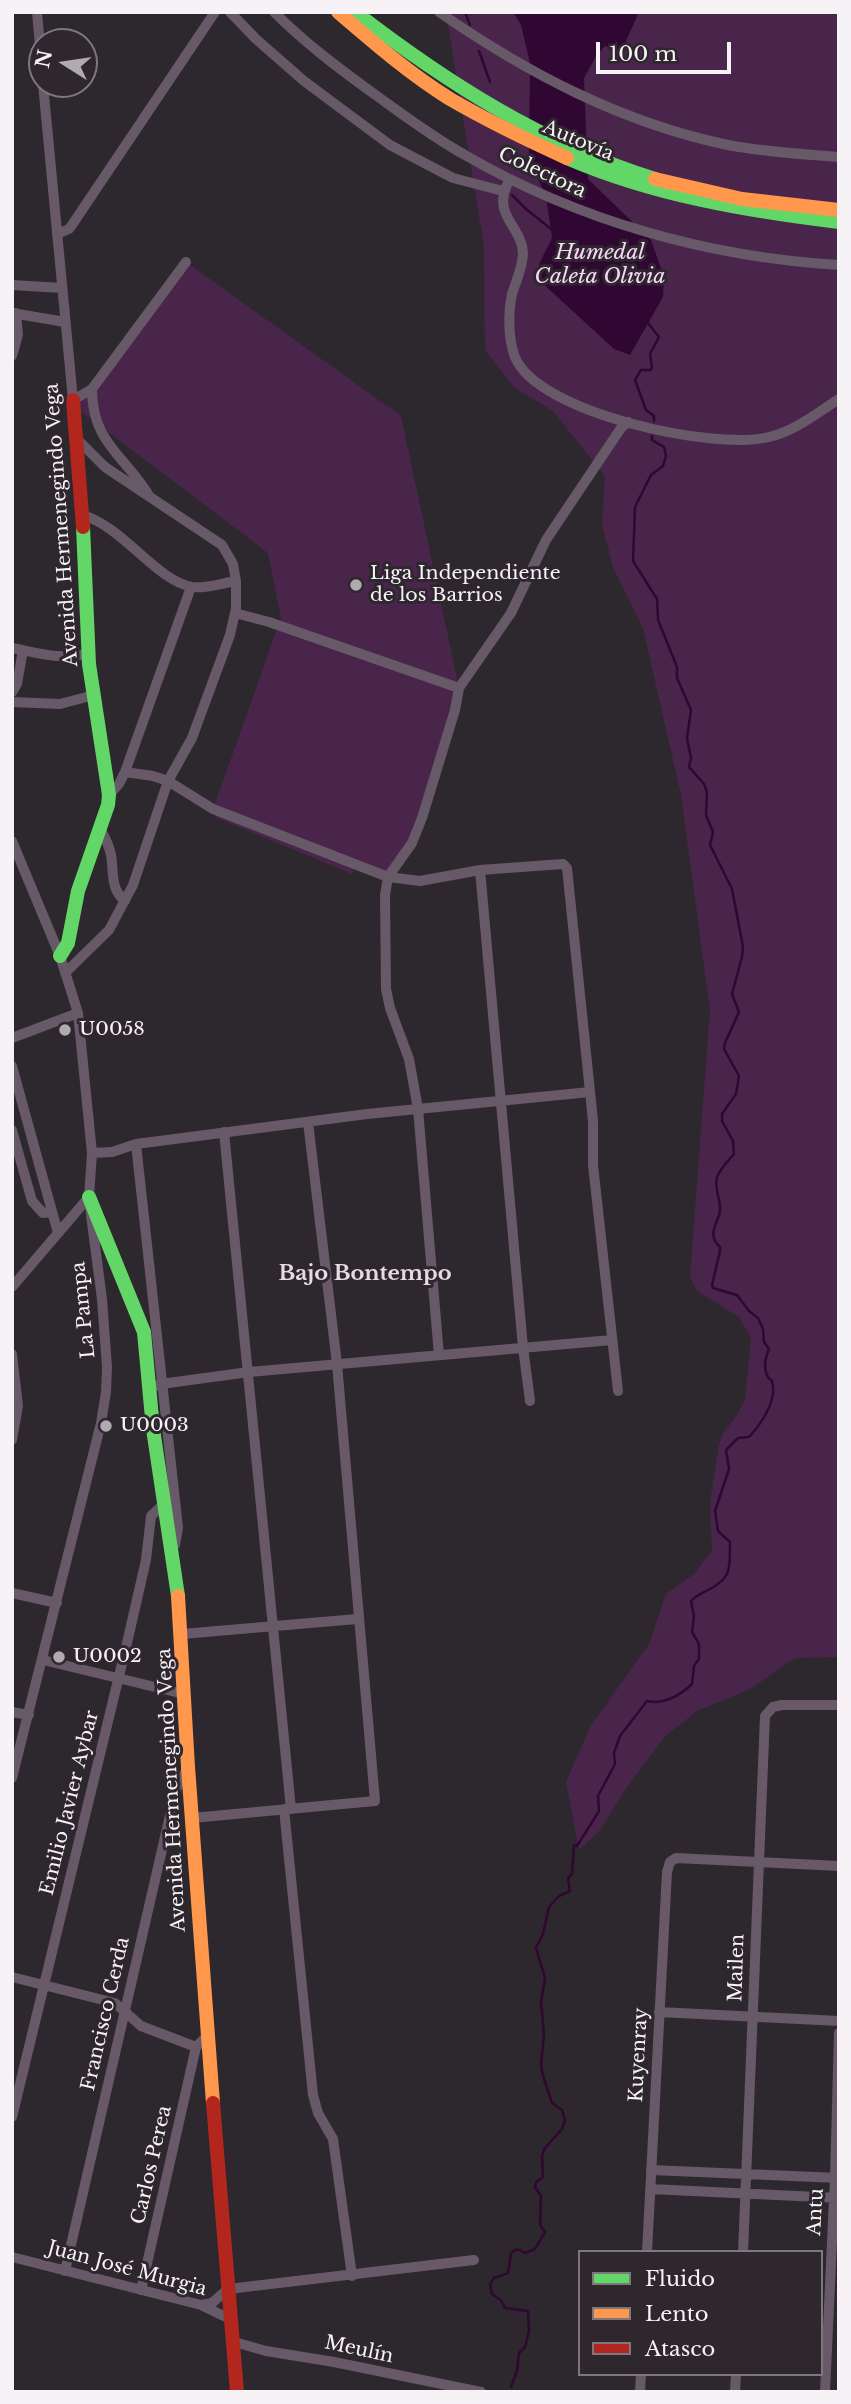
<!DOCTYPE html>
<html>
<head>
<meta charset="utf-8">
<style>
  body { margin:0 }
  #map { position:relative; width:851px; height:2404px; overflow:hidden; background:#2d282d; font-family:"Libre Baskerville",serif }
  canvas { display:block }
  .frame { position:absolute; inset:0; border:14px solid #f7f2f6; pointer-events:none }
  .legend { position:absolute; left:578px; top:2250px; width:245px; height:126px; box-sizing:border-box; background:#2e272e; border:2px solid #7e787e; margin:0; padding:9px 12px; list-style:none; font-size:21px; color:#f7f2f6 }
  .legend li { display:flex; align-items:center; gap:14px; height:35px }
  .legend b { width:35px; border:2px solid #7e787e }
  .north { position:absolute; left:28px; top:28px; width:70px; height:70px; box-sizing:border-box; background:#2e272e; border:2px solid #7e787e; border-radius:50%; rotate:282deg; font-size:19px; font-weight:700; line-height:28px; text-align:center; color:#f7f2f6 }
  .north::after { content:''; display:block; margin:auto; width:24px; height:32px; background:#b0abb0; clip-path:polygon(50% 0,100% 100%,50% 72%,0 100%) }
  .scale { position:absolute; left:596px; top:42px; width:135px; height:32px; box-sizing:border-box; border:4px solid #f7f2f6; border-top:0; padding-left:9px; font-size:21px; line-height:24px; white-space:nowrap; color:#f7f2f6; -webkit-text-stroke:5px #2e272e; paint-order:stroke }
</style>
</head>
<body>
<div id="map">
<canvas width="851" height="2404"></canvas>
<div class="frame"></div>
<ul class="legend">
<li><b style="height:9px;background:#63d668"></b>Fluido</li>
<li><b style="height:9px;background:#ff974d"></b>Lento</li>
<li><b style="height:9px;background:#b3261e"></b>Atasco</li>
</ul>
<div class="north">N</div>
<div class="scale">100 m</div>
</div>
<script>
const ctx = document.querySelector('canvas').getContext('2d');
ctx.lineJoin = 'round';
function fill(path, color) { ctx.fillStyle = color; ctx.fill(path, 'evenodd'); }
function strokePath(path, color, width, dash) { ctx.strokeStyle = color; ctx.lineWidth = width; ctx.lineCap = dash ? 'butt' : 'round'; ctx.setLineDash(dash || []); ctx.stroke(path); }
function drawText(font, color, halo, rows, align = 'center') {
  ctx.font = font + ' "Libre Baskerville",serif'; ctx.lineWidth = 6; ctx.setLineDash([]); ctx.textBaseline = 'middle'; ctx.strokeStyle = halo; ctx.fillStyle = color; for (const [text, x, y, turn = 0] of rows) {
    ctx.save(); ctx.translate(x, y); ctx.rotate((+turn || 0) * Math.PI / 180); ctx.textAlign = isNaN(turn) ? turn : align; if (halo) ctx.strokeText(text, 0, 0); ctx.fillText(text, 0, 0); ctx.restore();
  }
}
const green = new Path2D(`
  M 446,12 L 839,12 L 839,1657 L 795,1658 L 750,1689 L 697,1711 L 665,1736 L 625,1790 L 600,1830 L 579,1850 L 566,1782 L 590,1727 L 649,1644 L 666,1594 L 694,1574 L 712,1550 L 710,1502 L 719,1445 L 723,1433 L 735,1418 L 745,1400 L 751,1338 L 739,1317 L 697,1291 L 690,1277 L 710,1010 L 681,795 L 643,628 L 613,567 L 602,525 L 605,476 L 553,411 L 515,388 L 485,350 L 484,247 Z
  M 186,262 L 401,416 L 459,688 L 422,818 L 388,877 L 356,866 L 352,874 L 215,817 L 217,811 L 213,809 L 281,618 L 268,553 L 74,406 Z`);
const water = new Path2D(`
  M 513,12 L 639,12 L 625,43 L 616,50 L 605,46 L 596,56 L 584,78 L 588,179 L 651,240 L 664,277 L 663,297 L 630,355 L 614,349 L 540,281 L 539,264 L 552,238 L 546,196 L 529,161 L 530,63 L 521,25 Z`);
const stream = new Path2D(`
  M 465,12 L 470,25
  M 479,51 L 490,82
  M 512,195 L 526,209 L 551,229
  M 648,323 L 659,337 L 650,354 L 652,368 L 650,370 L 641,370 L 635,380 L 646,410 L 654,416 L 654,421
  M 511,2387 L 517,2371 L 519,2353 L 525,2347 L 529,2331 L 528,2311 L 505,2308 L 501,2300 L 492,2294 L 490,2284 L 494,2278 L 508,2273 L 511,2253 L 515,2250 L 520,2250 L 525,2253 L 535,2249 L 545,2232 L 540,2225 L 541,2196 L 535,2187 L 536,2182 L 543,2177 L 542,2155 L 545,2148 L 562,2129 L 565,2120 L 562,2110 L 552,2103 L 543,2076 L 541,2065 L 544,2034 L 541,2002 L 545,1978 L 536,1948 L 543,1934 L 549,1907 L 559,1896 L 570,1891 L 568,1878 L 572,1874 L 574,1845 L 577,1846 L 599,1811 L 598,1796 L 615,1764 L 614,1753 L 620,1736 L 647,1701 C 663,1705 681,1695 692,1684 L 694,1666 L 699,1659 L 699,1644 L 692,1632 L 694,1616 L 691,1601 C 696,1595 703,1593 710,1589 C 734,1576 729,1565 730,1542 L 718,1531 L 715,1511 L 729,1469 L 726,1450 L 738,1438 L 749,1437 C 761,1424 778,1400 772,1381 C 771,1379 769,1379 768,1377 C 763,1368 765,1358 769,1349 L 764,1342 L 763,1329 L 758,1318 L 749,1311 L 737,1295 L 713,1288 L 712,1285 L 720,1251 L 720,1247 C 706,1235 718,1223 720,1211 C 721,1199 714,1190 717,1177 C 720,1169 728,1161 734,1154 L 733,1141 L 722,1121 L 722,1114 L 736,1094 L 739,1076 L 724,1049 L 725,1043 L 739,1012 L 732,994 L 742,957 L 743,947 L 732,889 L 710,845 L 713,832 L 706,815 L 707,792 L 704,784 L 689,767 L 691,758 L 687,738 L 691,710 L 677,678 L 677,667 L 658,620 L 657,599 L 633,561 L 635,507 L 651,475 L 663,466 L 666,456 L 664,447 L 652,440 L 652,436`);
const street = new Path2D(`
  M 37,12 L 42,69
  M 230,12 L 256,39 L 304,81 L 390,145 L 453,178 L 503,191
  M 274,12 C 306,44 341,70 377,96 C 406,117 434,138 465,155 C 579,221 708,257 839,265
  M 439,12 C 527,73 622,123 728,145 C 764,152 802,154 839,157
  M 43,84 L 73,400 L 92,389 L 186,262
  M 510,179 C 489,215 522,225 523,253 C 523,267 516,281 512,294 C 508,313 508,339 515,357 C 537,413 715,451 769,437 C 795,431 817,413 839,399
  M 57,234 L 69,229 L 72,225 L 215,12
  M 12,285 L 62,288
  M 12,313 L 65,322
  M 12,356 L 18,335 L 16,313
  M 92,389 C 92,442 123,454 148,494
  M 82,515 C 123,526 155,580 192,587 C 206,589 222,583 236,581
  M 235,613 L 269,622 L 459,688
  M 12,648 C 38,653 63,661 89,653
  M 12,692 L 17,684 L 23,650
  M 12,702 L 60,704 L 94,695
  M 125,772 L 153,776 L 168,781 L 213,809 L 388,877 L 420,881 L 480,870 L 563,864 L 567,868 L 593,1121 L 593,1165 L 618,1391
  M 109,795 L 119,784 L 125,772 L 191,587
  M 100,829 C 105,837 109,845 111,855 C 114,872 110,889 125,901
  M 12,841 L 60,956 L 78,1013 L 92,1153 L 89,1197 L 91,1215 L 102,1299 L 107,1367 L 106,1392 L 101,1423 L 12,1778
  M 480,870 L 523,1347 L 530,1401
  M 65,973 L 109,930 L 133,885 L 168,781 L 192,738 L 230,635 L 236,608 L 236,581 L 233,564 L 222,545 L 105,467 L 76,438
  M 12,1038 L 78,1013
  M 12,1066 L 58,1233
  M 12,1130 L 32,1201 L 43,1213 L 52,1212
  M 224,1132 L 291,1809
  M 136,1144 L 178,1528 L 175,1545
  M 92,1153 L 112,1152 L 136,1144 L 367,1114 L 590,1092
  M 12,1287 L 89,1197
  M 12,1354 L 18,1406 L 12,1440
  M 439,1355 L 418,1109 L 409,1059 L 390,1008 L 386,989 L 385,895 L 388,877 L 412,843 L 422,818 L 455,710 L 459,688 L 511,613 L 546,540 L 621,428 L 628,422
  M 150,1388 L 161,1384 L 249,1372 L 612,1340
  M 12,1593 L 57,1603
  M 182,1634 L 357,1619
  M 43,1660 L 184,1694
  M 12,1712 L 29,1715
  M 284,1809 L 313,2095 L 318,2113 L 333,2139 L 352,2276
  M 192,1818 L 375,1801 L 337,1364 L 308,1122
  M 12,1977 L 115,2003 L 141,2026 L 196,2047
  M 659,2012 L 839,2021
  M 12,2117 L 127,1643 L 146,1560 L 151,1516 L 165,1503
  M 651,2170 L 839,2178
  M 650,2189 L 839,2198
  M 647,2252 L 667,1872 L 670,1862 L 676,1858 L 839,1866
  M 743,2252 L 765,1716 L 773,1707 L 782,1705 L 839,1705
  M 12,2257 L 201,2305 L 230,2319
  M 65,2271 L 176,1789 L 188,1767
  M 141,2290 L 196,2047 L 208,2035
  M 201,2305 L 212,2303 L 228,2289 L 474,2260
  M 231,2341 L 266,2351 L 334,2362 L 481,2392
  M 640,2392 L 641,2374
  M 735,2392 L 736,2374
  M 825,2392 L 835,2178 L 839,2033`);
const fast = new Path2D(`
  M 355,12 C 447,83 543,144 655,179
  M 567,158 C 653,195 746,211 839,222
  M 60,956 L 68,943 L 78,891 L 108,805 L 109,795 L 89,664 L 83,527
  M 89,1197 L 144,1332 L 153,1429 L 178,1596`);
const slow = new Path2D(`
  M 338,12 C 374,43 410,74 450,99 C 488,121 527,140 567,158
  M 655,179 L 742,199 L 839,210
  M 178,1596 L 188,1767 L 213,2103`);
const jam = new Path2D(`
  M 73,400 L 83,527
  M 213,2103 L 237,2392`);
const markers = [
  [356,585,7,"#b0abb0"],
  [65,1030,7,"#b0abb0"],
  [106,1426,7,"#b0abb0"],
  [59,1657,7,"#b0abb0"]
];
const streetNames = [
  ["Autovía",578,141,23],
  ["Colectora",542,173,25],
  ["Avenida Hermenegindo Vega",62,525,-94],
  ["La Pampa",84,1310,-96],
  ["Avenida Hermenegindo Vega",172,1790,-93],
  ["Emilio Javier Aybar",70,1803,-76],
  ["Mailen",737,1968,-88],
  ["Francisco Cerda",106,2014,-77],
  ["Kuyenray",639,2055,-87],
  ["Carlos Perea",152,2165,-77],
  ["Antu",816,2212,-87],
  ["Juan José Murgia",127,2269,15],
  ["Meulín",359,2350,12]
];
const poiNames = [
  ["Liga Independiente",370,574],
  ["de los Barrios",370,596],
  ["U0058",79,1030],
  ["U0003",120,1426],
  ["U0002",73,1657]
];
const waterNames = [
  ["Humedal",600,253],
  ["Caleta Olivia",600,277]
];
const neighbourhoodNames = [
  ["Bajo Bontempo",365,1274]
];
fill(green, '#4a254b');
fill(water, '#300632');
strokePath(stream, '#300632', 2.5);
strokePath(street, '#675967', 10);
strokePath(fast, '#63d668', 14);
strokePath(slow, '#ff974d', 14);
strokePath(jam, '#b3261e', 14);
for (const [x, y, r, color] of markers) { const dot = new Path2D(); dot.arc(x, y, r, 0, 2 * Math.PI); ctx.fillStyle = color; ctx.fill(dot); strokePath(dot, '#2e272e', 2.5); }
drawText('19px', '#f7f2f6', '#2e272e', streetNames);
drawText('19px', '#f7f2f6', '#2e272e', poiNames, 'left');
drawText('italic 21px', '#fad7fa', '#2e272e', waterNames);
drawText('bold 21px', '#e5dbe4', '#2e272e', neighbourhoodNames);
</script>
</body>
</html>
